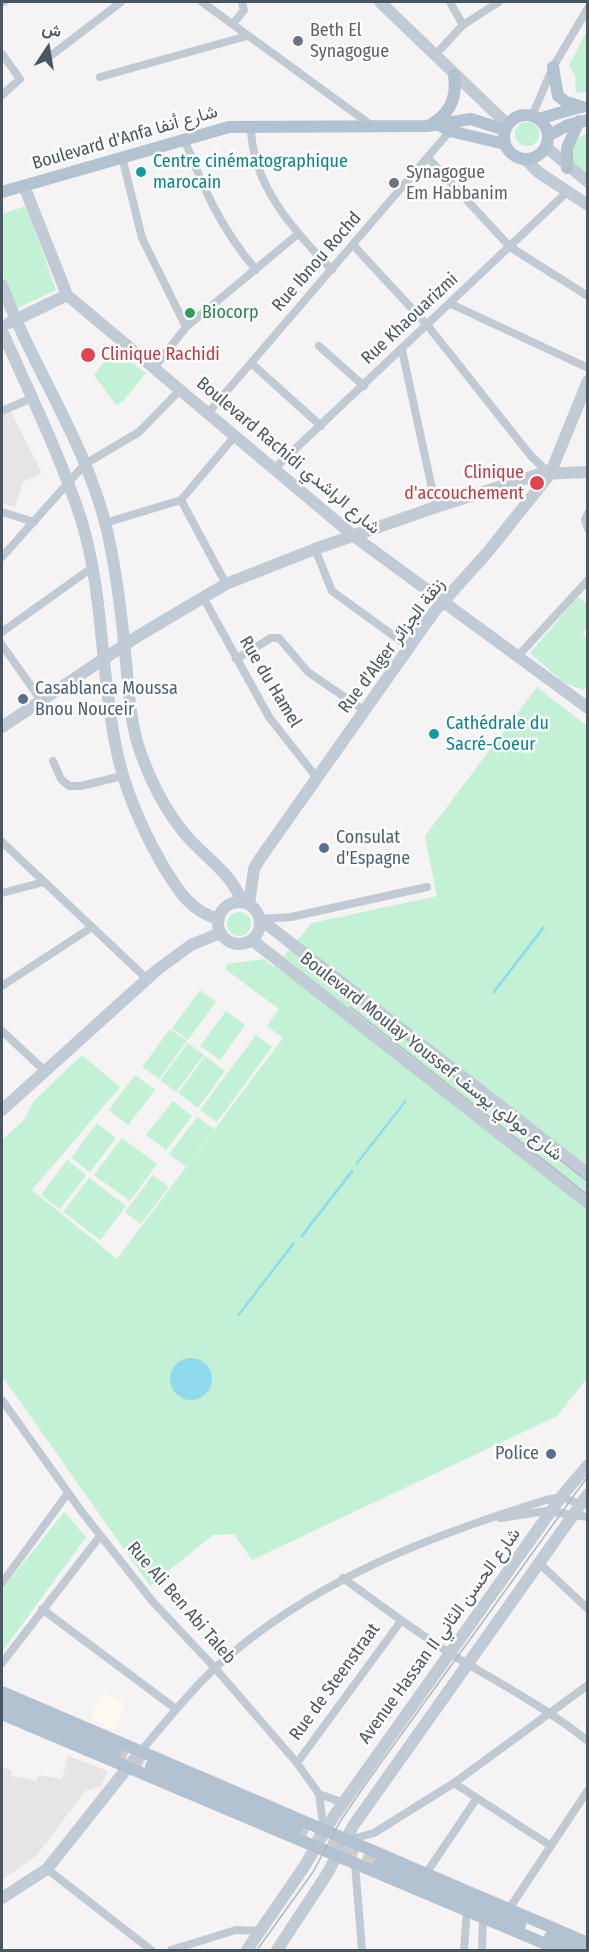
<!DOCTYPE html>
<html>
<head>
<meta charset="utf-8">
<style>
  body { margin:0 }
  #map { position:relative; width:589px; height:1952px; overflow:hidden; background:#f5f3f3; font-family:"Fira Sans Condensed",Vazirmatn,sans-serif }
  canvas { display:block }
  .frame { position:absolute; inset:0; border:3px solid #4a5661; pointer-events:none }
  .north { position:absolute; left:18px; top:18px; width:60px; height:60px; -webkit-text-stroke:4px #fff; paint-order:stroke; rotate:12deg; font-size:16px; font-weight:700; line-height:24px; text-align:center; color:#4a5661 }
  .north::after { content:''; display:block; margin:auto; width:21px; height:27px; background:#4a5661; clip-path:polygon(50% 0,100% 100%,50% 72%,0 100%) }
</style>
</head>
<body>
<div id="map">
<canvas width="589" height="1952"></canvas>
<div class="frame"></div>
<div class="north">ش</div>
</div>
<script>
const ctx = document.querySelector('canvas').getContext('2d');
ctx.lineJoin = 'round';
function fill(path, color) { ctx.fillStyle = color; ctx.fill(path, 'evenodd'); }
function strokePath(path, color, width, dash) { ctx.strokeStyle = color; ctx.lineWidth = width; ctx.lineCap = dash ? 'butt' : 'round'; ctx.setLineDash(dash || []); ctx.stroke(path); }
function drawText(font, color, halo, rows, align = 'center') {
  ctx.font = font + ' "Fira Sans Condensed",Vazirmatn,sans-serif'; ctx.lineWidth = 5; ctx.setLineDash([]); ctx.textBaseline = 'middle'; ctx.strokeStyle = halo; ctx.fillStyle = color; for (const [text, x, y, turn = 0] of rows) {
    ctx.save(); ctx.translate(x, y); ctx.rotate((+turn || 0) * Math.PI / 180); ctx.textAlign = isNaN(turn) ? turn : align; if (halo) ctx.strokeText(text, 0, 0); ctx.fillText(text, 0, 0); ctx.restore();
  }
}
const commercial = new Path2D(`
  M 102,1692 L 125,1704 L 114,1729 L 91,1720 Z`);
const education = new Path2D(`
  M 11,412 L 42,473 L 23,482 L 15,507 L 2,503 L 2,416 Z
  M 68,1756 L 108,1771 L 101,1786 L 85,1791 L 37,1855 L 2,1880 L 2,1768 L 12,1770 L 11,1776 L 22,1778 L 37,1781 L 39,1775 L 62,1779 Z`);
const green = new Path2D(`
  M 587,31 L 587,92 L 576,93 L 575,76 L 569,65 Z
  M515 134a12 12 0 1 1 24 0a12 12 0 1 1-24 0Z
  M 587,133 L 587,172 L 572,163 C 569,147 573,141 587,133 Z
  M 26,206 L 56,290 L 15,309 L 2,272 L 2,214 Z
  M 114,349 L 146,373 L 124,400 L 116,405 L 94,375 Z
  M 578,597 L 587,604 L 587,626 L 583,634 L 587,639 L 587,686 L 583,690 L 563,682 L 530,653 Z
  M 537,687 L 587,726 L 588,1377 L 557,1416 L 252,1560 L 234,1534 L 213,1535 L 150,1586 L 2,1376 L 2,1140 L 24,1120 L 33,1102 L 82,1055 L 120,1087 L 32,1190 L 117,1259 L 283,1038 L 267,1026 L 279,1009 L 225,969 L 228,964 L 264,959 L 274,967 L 312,923 L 437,896 L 425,836 Z
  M227 924a12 12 0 1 1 24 0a12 12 0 1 1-24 0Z
  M 200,990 L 216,1002 L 188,1040 L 172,1028 Z
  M 226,1011 L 245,1025 L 220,1060 L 200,1046 Z
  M 170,1029 L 187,1041 L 159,1079 L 142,1067 Z
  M 256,1035 L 272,1047 L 217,1122 L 200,1110 Z
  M 188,1043 L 204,1055 L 176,1092 L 160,1080 Z
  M 205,1056 L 225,1071 L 198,1108 L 178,1093 Z
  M 135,1075 L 155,1090 L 128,1125 L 109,1110 Z
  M 173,1101 L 192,1116 L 166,1150 L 146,1135 Z
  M 197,1117 L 214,1129 L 186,1167 L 169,1154 Z
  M 97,1123 L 116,1138 L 90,1172 L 71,1158 Z
  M 122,1138 L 157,1164 L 130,1201 L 94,1175 Z
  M 67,1160 L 86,1175 L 60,1209 L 41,1195 Z
  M 153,1175 L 169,1187 L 141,1224 L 125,1212 Z
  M 89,1178 L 126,1206 L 100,1240 L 63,1212 Z
  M 64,1512 L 86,1537 L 2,1652 L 2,1590 Z`);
const water = new Path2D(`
  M 543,926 L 545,928 L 494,994 L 492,992 Z
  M 405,1100 L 407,1101 L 357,1165 L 355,1164 Z
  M 352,1169 L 354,1171 L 302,1238 L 300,1236 Z
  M 293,1242 L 295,1244 L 239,1316 L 237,1315 Z
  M170 1379a21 21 0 1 1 42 0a21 21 0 1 1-42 0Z`);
const primaryTunnel = new Path2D(`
  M 116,1751 L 151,1766
  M 297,1828 L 379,1864`);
const street = new Path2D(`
  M 2,2 L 4,2
  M 202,2 L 371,125
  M 450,2 L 463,25
  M 233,24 L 244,10 L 242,2
  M 2,54 L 20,79 L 2,95
  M 435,55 L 463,25 L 499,2
  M 49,57 L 121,2
  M 100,77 L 247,36
  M 532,116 L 553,67 L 588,8
  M 251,126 C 251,184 294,231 332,270
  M 184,139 C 205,191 219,226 256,270
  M 122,157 L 142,238 L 186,327
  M 429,159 L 510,247 L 588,296
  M 353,245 L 428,326 L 531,456 L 550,474
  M 451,304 L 588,368
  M 319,346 L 364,386
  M 402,350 L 436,507
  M 251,363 L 321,426
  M 154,368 L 186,327 L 298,234
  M 2,411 L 32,398
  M 208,413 L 450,131
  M 274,469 L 567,192
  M 181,500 L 226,584
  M 2,512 L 34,522
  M 588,513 L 585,520 L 588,529
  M 105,523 L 181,500 L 235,436
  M 315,549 L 332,591 L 409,647
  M 2,557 L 85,464 L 139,432 L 180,390
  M 203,597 L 269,717 L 317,778
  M 2,632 L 93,567
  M 2,645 L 41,700
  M 518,656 L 588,580
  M 236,659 L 271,638 L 279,638 L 308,672 L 365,711
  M 53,761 L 61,779 L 69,786 L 81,786 L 122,776
  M 2,842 L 147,979
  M 2,893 L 44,882
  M 260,919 L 291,917 L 427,887
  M 2,986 L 92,927
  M 2,1031 L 45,1071
  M 2,1400 L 82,1512 L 153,1602 L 215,1668 L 297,1763 L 319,1794 L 324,1831
  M 500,1518 L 546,1511 L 588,1517
  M 540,1564 L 588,1609
  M 343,1578 C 380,1605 417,1633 456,1657 C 501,1684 546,1708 588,1741
  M 2,1583 L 68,1493
  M 42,1609 L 176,1709
  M 2,1663 L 100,1536
  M 140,1752 C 165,1723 188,1693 216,1667 C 312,1581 426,1537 546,1500 L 561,1497 L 583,1505
  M 297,1763 L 401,1621
  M 454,1783 L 551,1846
  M 319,1794 L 344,1803
  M 348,1840 L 374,1833 L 454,1783 L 588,1685
  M 355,1864 L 362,1950
  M 47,1869 L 151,1950
  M 425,1875 L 477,1798
  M 509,1909 L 588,1790
  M 171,1950 L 236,1930 L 261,1931
  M 464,1950 L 467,1911
  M 482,1950 L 483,1918`);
const secondary = new Path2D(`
  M 380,2 L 508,125
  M 546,147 L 588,182
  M 525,159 L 538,172 L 588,205
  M 24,186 L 67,295 L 355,537 L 588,708
  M 2,285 C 32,367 85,441 106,526 C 116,568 121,609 125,652 C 129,687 129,726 143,759 C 153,786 166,811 185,834 C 205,858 231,872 242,902
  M 9,323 L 67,295
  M 2,331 C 29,392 60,455 81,519 C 104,593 100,671 116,747 C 124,789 141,827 162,864 C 177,889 190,911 218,919
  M 2,727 L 138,636 L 226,584 L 315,549 L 436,507 L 540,474 L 588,472
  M218 923a21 21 0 1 1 42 0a21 21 0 1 1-42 0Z
  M 249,904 L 254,869 L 259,860 L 434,612 L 487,553 L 550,474 L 588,381
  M 260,919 L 588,1174
  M 252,940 L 588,1203
  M 2,1110 L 157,970 L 191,945 L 220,933
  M 2,1898 L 47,1869 L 140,1752
  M 247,1950 L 304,1867 L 334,1816 L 561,1497 L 588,1465
  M 277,1950 L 327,1874 L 353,1826 L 588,1494`);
const primary = new Path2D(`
  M 553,67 L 558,96 L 566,102 L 582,107
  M504 137a22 22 0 1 1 44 0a22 22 0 1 1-44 0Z
  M 538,119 L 580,107
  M 433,123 C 452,112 457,95 454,75
  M 439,125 L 450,131 L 505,144
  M 548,136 L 568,125 L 588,120
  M 567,168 L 567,148 L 579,121
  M 2,192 L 229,127 L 427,126 L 471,119 L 505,130
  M 2,1692 L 588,1943
  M 2,1703 L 116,1751
  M 2,1714 L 560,1950
  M 151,1766 L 297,1828
  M 379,1864 L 520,1925
  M 550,1937 L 582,1950`);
const tram = new Path2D(`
  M 356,999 L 588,1182
  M 350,1007 L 588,1195
  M 257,1950 L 313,1872 L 341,1820 L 367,1782 L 588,1476`);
const markers = [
  [298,41,6,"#6b7280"],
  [141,172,6,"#0f9aa8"],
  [394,183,6,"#6b7280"],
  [190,313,6,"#2e9e5b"],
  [88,355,8,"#e0444e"],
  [537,483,8,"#e0444e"],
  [23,699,6,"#5c6f8a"],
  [434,734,6,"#0f9aa8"],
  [324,848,6,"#5c6f8a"],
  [551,1454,6,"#5c6f8a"]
];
const worshipNames = [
  ["Beth El",310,31],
  ["Synagogue",310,52],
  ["Synagogue",406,173],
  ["Em Habbanim",406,194]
];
const streetNames = [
  ["Boulevard d'Anfa شارع أنفا",125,138,-16],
  ["Rue Ibnou Rochd",317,262,-49],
  ["Rue Khaouarizmi",410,319,-43],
  ["Boulevard Rachidi شارع الراشدي",288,456,40],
  ["Rue d'Alger زنقة الجزائر",392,646,-53],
  ["Rue du Hamel",270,682,59],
  ["Boulevard Moulay Youssef شارع مولاي يوسف",431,1057,38],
  ["Rue Ali Ben Abi Taleb",181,1603,49],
  ["Avenue Hassan II شارع الحسن الثاني",440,1636,-54],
  ["Rue de Steenstraat",335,1682,-54]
];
const cultureNames = [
  ["Centre cinématographique",153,162],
  ["marocain",153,183],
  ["Cathédrale du",446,724],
  ["Sacré-Coeur",446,745]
];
const leisureNames = [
  ["Biocorp",202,313]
];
const healthNames = [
  ["Clinique Rachidi",101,355],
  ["Clinique",524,473,"right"],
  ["d'accouchement",524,494,"right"]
];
const serviceNames = [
  ["Casablanca Moussa",35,689],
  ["Bnou Nouceir",35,710],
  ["Consulat",336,838],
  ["d'Espagne",336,859],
  ["Police",539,1454,"right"]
];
fill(commercial, '#fdf9ef');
fill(education, '#e6e4e5');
fill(green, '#c3f1d5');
fill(water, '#90daee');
strokePath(primaryTunnel, '#caccce', 12, [12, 6]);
strokePath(street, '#c1cad2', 8);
strokePath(secondary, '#c1cbd6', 12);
strokePath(primary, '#b3c2d1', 12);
strokePath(tram, '#b5b8bd', 1.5);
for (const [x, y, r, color] of markers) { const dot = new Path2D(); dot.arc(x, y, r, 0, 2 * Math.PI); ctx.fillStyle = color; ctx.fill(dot); strokePath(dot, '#fff', 2); }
drawText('18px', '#5b616d', '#fff', worshipNames, 'left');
drawText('18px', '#4a5661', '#fff', streetNames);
drawText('18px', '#0d838f', '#fff', cultureNames, 'left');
drawText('18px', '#27864d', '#fff', leisureNames, 'left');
drawText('18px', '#be3a42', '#fff', healthNames, 'left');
drawText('18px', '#4e5e75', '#fff', serviceNames, 'left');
</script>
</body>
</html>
